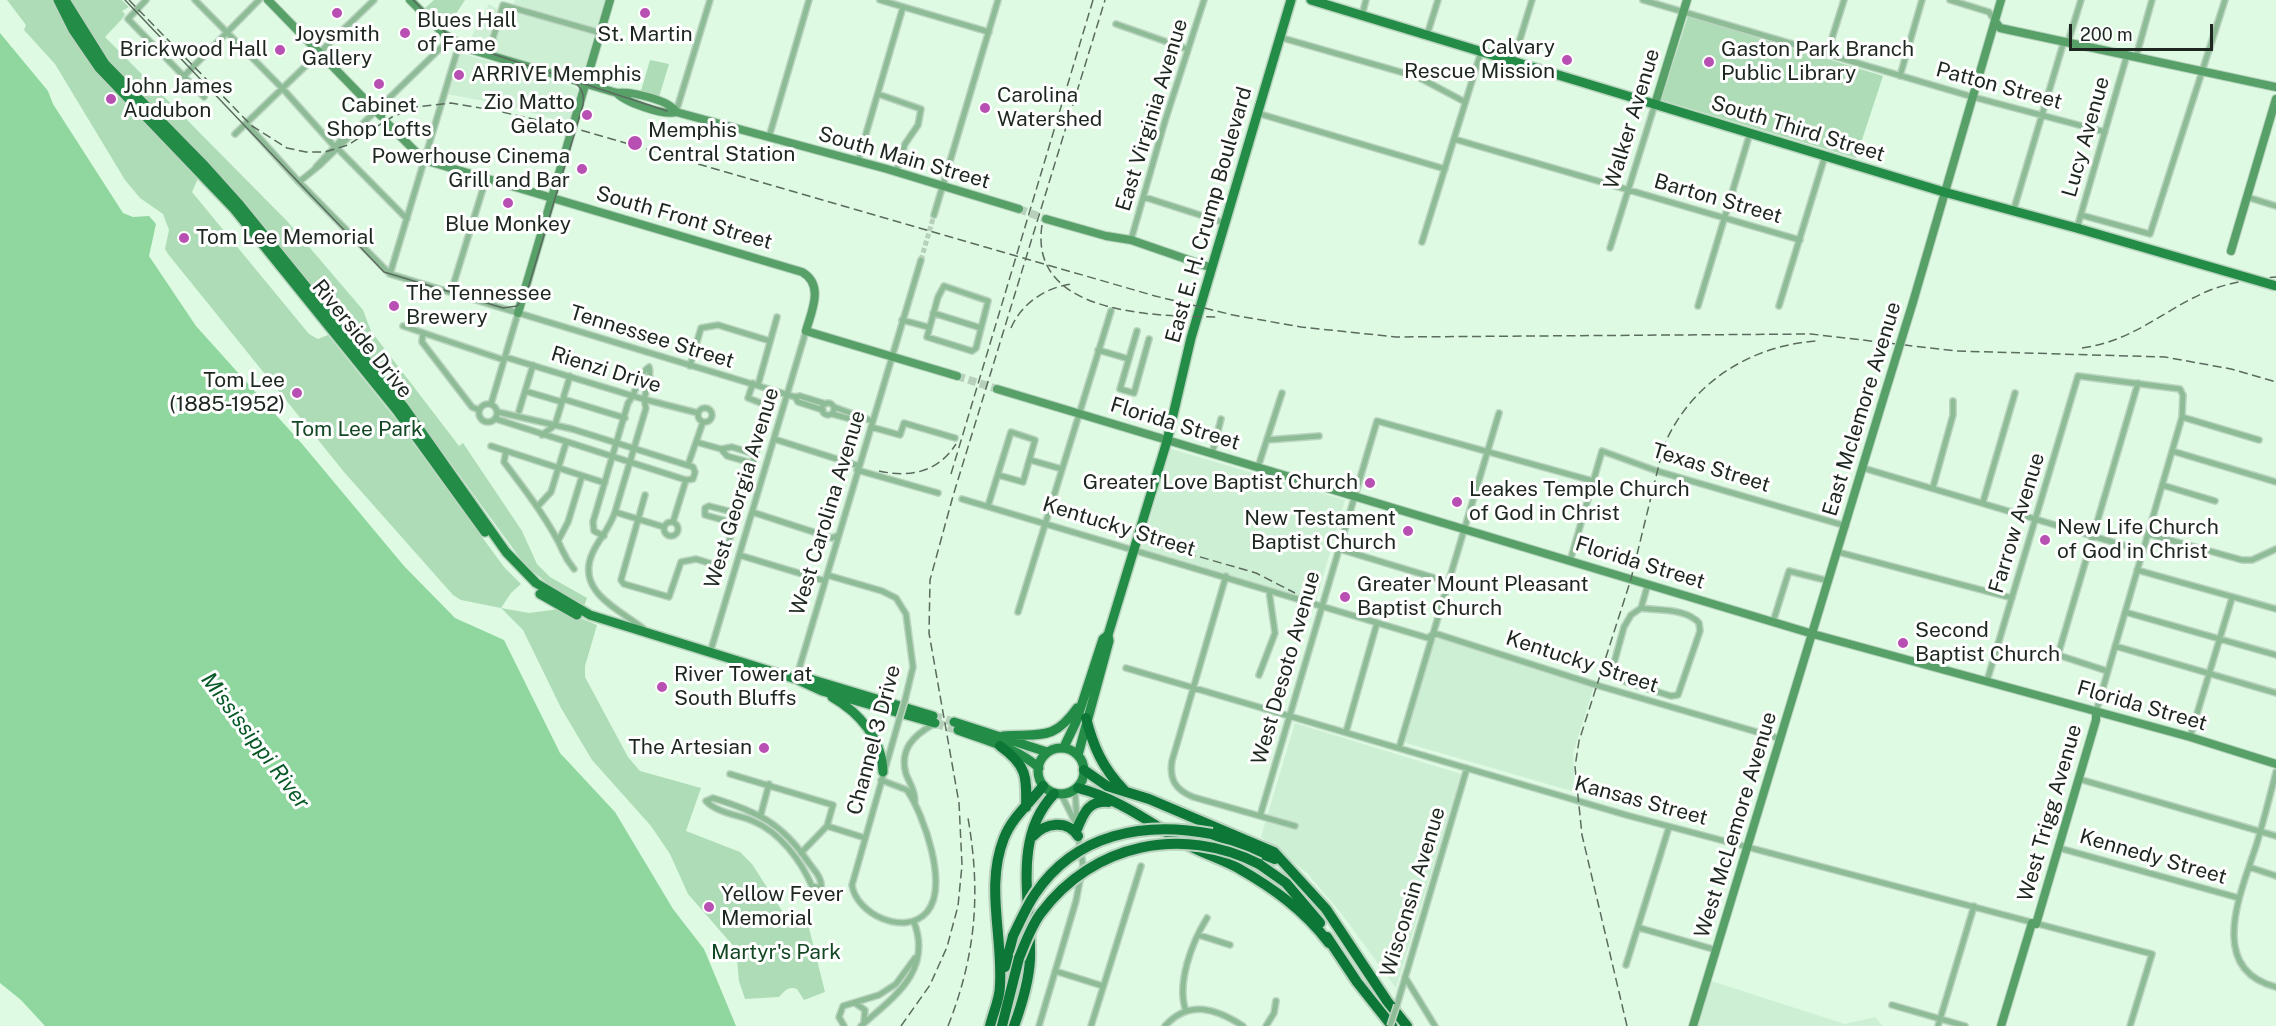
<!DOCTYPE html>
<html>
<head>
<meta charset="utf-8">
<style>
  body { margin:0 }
  #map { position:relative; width:2276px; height:1026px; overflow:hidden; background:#defae3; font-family:"Public Sans",sans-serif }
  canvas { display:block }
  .scale { position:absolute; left:2069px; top:24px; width:144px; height:27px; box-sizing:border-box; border:3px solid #1d271f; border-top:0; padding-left:8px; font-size:18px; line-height:21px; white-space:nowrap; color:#1d271f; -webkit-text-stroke:4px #fff; paint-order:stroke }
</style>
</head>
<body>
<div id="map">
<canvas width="2276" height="1026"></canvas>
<div class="scale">200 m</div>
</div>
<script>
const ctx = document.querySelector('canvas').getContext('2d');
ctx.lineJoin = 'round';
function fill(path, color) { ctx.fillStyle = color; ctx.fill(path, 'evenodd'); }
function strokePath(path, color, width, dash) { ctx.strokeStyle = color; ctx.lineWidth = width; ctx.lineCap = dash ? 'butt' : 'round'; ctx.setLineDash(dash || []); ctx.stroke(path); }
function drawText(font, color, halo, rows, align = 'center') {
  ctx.font = font + ' "Public Sans",sans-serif'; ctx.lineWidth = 6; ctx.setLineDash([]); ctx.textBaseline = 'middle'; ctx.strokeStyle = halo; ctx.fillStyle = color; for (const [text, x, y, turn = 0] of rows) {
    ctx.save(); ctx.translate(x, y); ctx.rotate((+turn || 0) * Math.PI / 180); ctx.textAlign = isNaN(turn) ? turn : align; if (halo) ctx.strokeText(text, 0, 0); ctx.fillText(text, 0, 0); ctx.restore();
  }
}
const built = new Path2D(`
  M 515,0 L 606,0 L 596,29 L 514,4 Z
  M 489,4 L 497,9 L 486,46 L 482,47 L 468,43 Z
  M 507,9 L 594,35 L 583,77 L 496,53 L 494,47 Z
  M 461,53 L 576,88 L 578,90 L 569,124 L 510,106 L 447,94 L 458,54 Z
  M 1171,449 L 1345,500 L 1316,601 L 1141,550 Z
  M 1435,635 L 1594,686 L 1573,753 L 1575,792 L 1403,742 Z
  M 1295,723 L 1461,774 L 1396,988 L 1341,913 L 1307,873 L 1261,837 Z
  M 1711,981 L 1845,1024 L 1875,1017 L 1883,1026 L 1698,1026 Z`);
const green = new Path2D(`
  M 7,0 L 54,0 L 64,21 L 199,176 L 192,192 L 309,334 L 318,339 L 328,335 L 394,417 L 504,567 L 521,584 L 511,593 L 501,608 L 529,613 L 559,609 L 597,625 L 585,666 L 585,677 L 628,757 L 640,771 L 701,788 L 686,831 L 740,852 L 752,864 L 786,917 L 797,919 L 806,916 L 825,992 L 804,1000 L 797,989 C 788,986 785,991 779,997 L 745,999 L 739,981 L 736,949 L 688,894 L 670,854 L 651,826 L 592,760 L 561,708 L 523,630 L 501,608 L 461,600 L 453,595 L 344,472 L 168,254 L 165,249 L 169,230 L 163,214 L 140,198 L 125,180 L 55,64 L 24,30 L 26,25 Z
  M 69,0 L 122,0 L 129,7 L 122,11 L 125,14 L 123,18 L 105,37 L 287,221 L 363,310 L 371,331 L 459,446 L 463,443 L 522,531 L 537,564 L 550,577 L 587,598 L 584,606 L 562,595 L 525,565 L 409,406 L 334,316 L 98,48 Z
  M 434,0 L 465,0 L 446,29 L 425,8 Z
  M 1688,16 L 1883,76 L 1856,158 L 1661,100 Z
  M 650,60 L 669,64 L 659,97 L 641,91 Z`);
const water = new Path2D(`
  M 0,33 L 48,91 L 53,104 L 123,213 L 133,217 L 149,216 L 156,224 L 149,256 L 196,326 L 303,445 L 404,566 L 455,618 L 504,640 L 560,753 L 615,812 L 673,909 L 704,949 L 736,1026 L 45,1026 L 21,1000 L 0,983 Z`);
const streetTunnel = new Path2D(`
  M 921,260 L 934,215`);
const secondaryTunnel = new Path2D(`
  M 1019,209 L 1046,219
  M 957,376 L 997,389`);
const primaryTunnel = new Path2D(`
  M 933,716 L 954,722
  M 935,723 L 958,730`);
const street = new Path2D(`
  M 146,0 L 128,19 L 204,97
  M 195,0 L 283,89 L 334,146
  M 880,0 L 989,32
  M 1643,0 L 1973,97 L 2105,132
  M 1950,0 L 1989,12 L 1995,21
  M 1362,15 L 1366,0
  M 1116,24 L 1187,49
  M 1427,35 L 1438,0
  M 1279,37 L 1418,77 L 1465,102
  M 2068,42 L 2081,0
  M 1827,54 L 1844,0
  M 488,55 L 503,5 L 601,33
  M 2136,57 L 2152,0
  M 1513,62 L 1532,0
  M 184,76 L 259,0
  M 1900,76 L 1922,0
  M 878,94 L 921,109 L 918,125 L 905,144 L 896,172
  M 676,112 L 710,0
  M 1257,113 L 1445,169
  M 246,123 L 299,182 L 390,274 L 795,397 L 800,396 L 826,404
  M 235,134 L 374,0
  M 769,137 L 809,0
  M 1454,139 L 1800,240
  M 338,149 L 407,219
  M 858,161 L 903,7
  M 316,167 L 344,137 L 350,135
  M 299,182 L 320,165 L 450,39
  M 1144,197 L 1225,223
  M 2247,197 L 2276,206
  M 2013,212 L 2064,41
  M 934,215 L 998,0
  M 2081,215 L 2150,234 L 2225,0
  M 2077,228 L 2127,55
  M 1131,240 L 1165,121 L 1204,0
  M 1422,242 L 1481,52
  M 1610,248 L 1655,104
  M 390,274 L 459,45
  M 944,286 L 988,301 L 976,348 L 972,351 L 927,337 L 938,297 Z
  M 451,292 L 486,179
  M 1698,306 L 1750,133
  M 1779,306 L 1825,156
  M 933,313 L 981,328
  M 902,320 L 928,327
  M 403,326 L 504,360
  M 1137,331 L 1120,389 L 1134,393 L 1149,339
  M 423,333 L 422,342 L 472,407 L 479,410
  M 1098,350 L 1129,359
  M 505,357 L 643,399 L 698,413
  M 690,366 L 701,328 L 718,325 L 770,341
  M 758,385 L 777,317
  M 525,391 L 562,402
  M 795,397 L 798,402 L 823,410
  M 563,399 L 625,418
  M822 409a6 6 0 1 1 12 0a6 6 0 1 1-12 0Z
  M479 413a9 9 0 1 1 18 0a9 9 0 1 1-18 0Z
  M 491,404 L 518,313
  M 834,407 L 872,421
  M698 415a7 7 0 1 1 14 0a7 7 0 1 1-14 0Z
  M 519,411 L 533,365
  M 832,414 L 858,421 L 863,418
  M 2182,417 L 2259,440
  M 496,419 L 686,480 L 693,479 L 695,472 L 693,467 L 572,429 L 498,412
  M 871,427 L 900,435 L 904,423 L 955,438
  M 542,435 L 555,425 L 570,376
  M 774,439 L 859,466
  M 1267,440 L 1319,436
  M 696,442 L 721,449 L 727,456 L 752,463
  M 491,446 L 605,483
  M 721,449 L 732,447 L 754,454
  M 506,451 L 504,462 C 523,487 543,513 558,541 C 564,553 564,557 574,569
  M 2172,451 L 2276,482
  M 1212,454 L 1221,419
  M 1030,460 L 1062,469
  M 688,465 L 703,422
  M 1258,467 L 1282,393
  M 1863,468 L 2143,551
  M 857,470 L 938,493
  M 2162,485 L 2215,501
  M 1933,487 L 1953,415 L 1953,401
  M 645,495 L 621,580 L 624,584 L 669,597 L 681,562 L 696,559 L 716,565 L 723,561 L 769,409 L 766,405 L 748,398 L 753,383
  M 962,499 L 1428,638 L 1434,633 L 1596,685 L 1781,739
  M 1983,502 L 2015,393
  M 988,506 L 1011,432 L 1035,440 L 1023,482 L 998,475
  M 537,507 L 551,492 L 566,443
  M 615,512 L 664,527
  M 752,512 L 832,538 L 839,535
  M 673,522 L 686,480
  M664 529a7 7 0 1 1 14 0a7 7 0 1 1-14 0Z
  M 734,523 L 705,515 L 705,508 L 709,506 L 736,513
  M 2148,534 L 2242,560 L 2252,560 L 2276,549
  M 604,536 L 594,531 L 593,522 L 628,403 C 637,392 638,374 649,367 C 653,380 641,393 646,408 L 615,512 C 609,530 600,537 593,552 C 574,592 621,610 644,629
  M 558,541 L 568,522 L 582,476
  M 1339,549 L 1448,582
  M 1838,552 L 2012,598
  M 739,555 L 825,581
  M 1570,561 L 1602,451 L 1657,471 L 1846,526
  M 2137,570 L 2276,609
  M 827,575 L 882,591 L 896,598 L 906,614 L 913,667 L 905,700
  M 1226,576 L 1172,761 C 1169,780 1176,790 1193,797 L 1295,826
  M 1641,608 C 1659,611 1686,608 1699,623 L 1700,631 L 1678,695 L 1671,696 L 1623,681 L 1615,673 L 1614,663 L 1624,627 L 1631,615 L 1641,608 L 1648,584
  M 1018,612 L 1111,311
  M 2125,612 L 2276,655
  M 1773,622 L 1789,571 L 1829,581
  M 2115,646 L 2276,693
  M 710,653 L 806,331
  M 1126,668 L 1626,815 L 2152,954 L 2130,1026
  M 2107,671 L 2058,655 L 2138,383
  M 1259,675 L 1275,633 L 1269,591
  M 796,679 L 921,260
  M 1987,681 L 2078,376 L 2180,389 L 2183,395 L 2182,417 L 2096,712
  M 1346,732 L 1377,623
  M 2190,737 L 2232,598
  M 1399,748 L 1499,413
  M 2276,772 C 2270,796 2264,819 2257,843 C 2242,890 2205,969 2276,987
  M 730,774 L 833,805 L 827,826 L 801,853
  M 2079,779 L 2276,836
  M 881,780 L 907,790 C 924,815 949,886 927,912 C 905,937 856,914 852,885 L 899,720
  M 1075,791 L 1077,821
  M 1062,796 L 1076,824
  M 713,798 C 758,812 782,823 809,863 C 814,870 823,879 821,888 L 812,886 C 801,861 780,832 753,821 C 739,815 717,813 706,801 Z
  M 915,801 C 915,790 910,784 906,774 C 899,749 914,735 934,724
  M 761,814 L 769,784
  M 1260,816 L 1377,421 L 1593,481
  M 827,826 L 865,838
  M 2059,848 L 2239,898
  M 2249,867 L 2276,876
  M 1640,928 L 1716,950
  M 1199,935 L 1230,945
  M 1626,965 L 1669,827
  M 1055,971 L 1103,986
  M 1405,977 L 1435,1026
  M 855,1003 L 865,1010 L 864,1022
  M 1397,1005 L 1467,768
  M 1892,1005 L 1965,1026
  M 1186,1011 C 1176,984 1192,942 1207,918
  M 844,1026 L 839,1017 L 843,1006 L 879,995 L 896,984 L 915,958
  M 861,1026 C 892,998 933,972 914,922
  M 1039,1026 L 1076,901 L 1083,865 L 1078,836
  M 1091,1026 L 1141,866
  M 1165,1026 C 1189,999 1217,1009 1243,1026
  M 1266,1026 L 1274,1013 L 1276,1001
  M 1938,1026 L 1974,906`);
const secondary = new Path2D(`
  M 268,0 L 381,116
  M 410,0 L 444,34 L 469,49 L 617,93 C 630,91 670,100 676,112
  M 1995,21 L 2000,28 L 2276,87
  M 617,93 C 625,102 664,116 676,112 L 887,169 L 1019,209
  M 1655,104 L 1687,0
  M 388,124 L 424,160 L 802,272 C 825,285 811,312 806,331 L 957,376
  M 1046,219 L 1106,236 L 1131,240 L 1212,268
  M 2231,251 L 2276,99
  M 1913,302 L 2001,0
  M 518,313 L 610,0
  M 997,389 L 1813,634 L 2190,737 L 2276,764
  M 2036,924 L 2096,720 L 2096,712
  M 1693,1026 L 1881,406
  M 2001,1026 L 2032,923`);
const primary = new Path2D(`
  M 58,0 L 73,30 L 99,68 L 234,209 L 398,412 L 485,532
  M 65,0 L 105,64 L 205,166 L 240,205 L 404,407 L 506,552 L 536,583 L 590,615 L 796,679 L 810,679 L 933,716
  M 1311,0 L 1944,192 L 2080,229
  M 540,594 L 577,615
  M 798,680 L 822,691 L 935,723
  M 832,697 C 860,713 882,739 883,772
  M 954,722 L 1047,752
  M 958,730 C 984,740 1018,748 1039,768
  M 1003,736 C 1040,733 1053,742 1077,708
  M 1064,747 L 1076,722 L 1103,639 L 1108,635 L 1167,441 L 1191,338 L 1291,0
  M1038 771a23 23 0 1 1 46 0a23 23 0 1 1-46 0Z
  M 1078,755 L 1109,641 L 1108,635`);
const highway = new Path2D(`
  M 1086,718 C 1093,746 1103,769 1124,790
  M 1000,746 C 1027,765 1027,777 1026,807
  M 1084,770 L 1107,786 L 1149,799 L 1274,852 L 1326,909 L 1387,1001 L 1407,1026
  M 1078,788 C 1118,798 1153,825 1188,845 C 1204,854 1222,859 1238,868 C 1273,888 1304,910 1329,943
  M 1077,829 C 1084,812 1089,800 1109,802
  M 1212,834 L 1275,859
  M 1033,836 C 1045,823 1067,819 1078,836
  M 1259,864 L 1286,883 L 1320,923
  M 1327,937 L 1357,982 L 1392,1026
  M 1005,967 L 1013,936
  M 990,1026 C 993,1013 1000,999 1000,985 C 1003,936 985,886 1004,838 C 1012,817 1030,803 1043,786
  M 1002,1026 L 1019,958
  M 1014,1026 C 1022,1004 1029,982 1030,959 C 1032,904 1011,839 1054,794`);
const tram = new Path2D(`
  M 125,0 L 384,272 L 503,308 L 517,306 L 526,295 L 583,105 C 585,93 580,84 568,79
  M 413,0 L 445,32 L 465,45 L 667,111`);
const rail = new Path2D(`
  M 129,0 L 252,126 L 287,148 L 306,152 L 325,152 L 348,145 L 392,117 L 416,107 L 451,103 L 493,110 L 577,129 L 1155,296 L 1233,315 L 1301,327 L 1396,337 L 1811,334 L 1956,351 L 2165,357 L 2231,369 L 2276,382
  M 1042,225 C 1028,316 1158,316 1216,317
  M 1011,328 C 1022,303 1045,288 1071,284
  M 2082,348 C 2134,341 2163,310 2208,291 C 2230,282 2253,279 2276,277
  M 879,471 C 911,478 938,472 956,444
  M 951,474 L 1093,0
  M 1148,542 L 1256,573 L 1295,593
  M 901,1026 L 930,985 L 947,947 L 958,906 L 962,865 L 959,803 L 929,633 L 930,580 L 953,496 L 1105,0
  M 948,1026 C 976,955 981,893 968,818
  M 1627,1026 L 1582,835 L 1575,767 L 1579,741 L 1631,579 L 1663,448 C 1689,384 1749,346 1816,341`);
const streetBridge = new Path2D(`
  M 899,720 L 905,700
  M 1390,1026 L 1397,1005`);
const secondaryBridge = new Path2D(`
  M 1881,406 L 1913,302`);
const primaryBridge = new Path2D(`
  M 2080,229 L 2276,286`);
const highwayBridge = new Path2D(`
  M 1013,936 C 1020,922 1026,907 1035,894 C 1076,833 1144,821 1212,834
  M 1019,958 C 1025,944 1031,926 1041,913 C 1093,843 1183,825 1259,864`);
const markers = [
  [337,13,6,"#b84fb2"],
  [645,13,6,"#b84fb2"],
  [405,33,6,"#b84fb2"],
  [280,50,6,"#b84fb2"],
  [1567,60,6,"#b84fb2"],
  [1709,62,6,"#b84fb2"],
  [459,75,6,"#b84fb2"],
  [379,84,6,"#b84fb2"],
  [111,99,6,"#b84fb2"],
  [985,108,6,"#b84fb2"],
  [587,115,6,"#b84fb2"],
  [635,143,8,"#b84fb2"],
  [582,169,6,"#b84fb2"],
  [508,203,6,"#b84fb2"],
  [184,238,6,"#b84fb2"],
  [394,306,6,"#b84fb2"],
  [297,393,6,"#b84fb2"],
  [1370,483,6,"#b84fb2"],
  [1457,502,6,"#b84fb2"],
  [1408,531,6,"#b84fb2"],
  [2045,540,6,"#b84fb2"],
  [1345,597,6,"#b84fb2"],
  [1903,643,6,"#b84fb2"],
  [662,687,6,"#b84fb2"],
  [764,748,6,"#b84fb2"],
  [709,907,6,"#b84fb2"]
];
const poiNames = [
  ["Blues Hall",417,21],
  ["of Fame",417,45],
  ["Joysmith",337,35,"center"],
  ["Gallery",337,59,"center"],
  ["St. Martin",645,35,"center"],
  ["Calvary",1555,48,"right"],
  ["Rescue Mission",1555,72,"right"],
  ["Brickwood Hall",268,50,"right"],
  ["Gaston Park Branch",1721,50],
  ["Public Library",1721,74],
  ["ARRIVE Memphis",471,75],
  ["John James",123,87],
  ["Audubon",123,111],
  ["Carolina",997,96],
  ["Watershed",997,120],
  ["Zio Matto",575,103,"right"],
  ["Gelato",575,127,"right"],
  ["Cabinet",379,106,"center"],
  ["Shop Lofts",379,130,"center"],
  ["Memphis",648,131],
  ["Central Station",648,155],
  ["Powerhouse Cinema",570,157,"right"],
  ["Grill and Bar",570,181,"right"],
  ["Blue Monkey",508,225,"center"],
  ["Tom Lee Memorial",196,238],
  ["The Tennessee",406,294],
  ["Brewery",406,318],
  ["Tom Lee",285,381,"right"],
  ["(1885-1952)",285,405,"right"],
  ["Greater Love Baptist Church",1358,483,"right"],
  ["Leakes Temple Church",1469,490],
  ["of God in Christ",1469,514],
  ["New Testament",1396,519,"right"],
  ["Baptist Church",1396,543,"right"],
  ["New Life Church",2057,528],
  ["of God in Christ",2057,552],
  ["Greater Mount Pleasant",1357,585],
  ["Baptist Church",1357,609],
  ["Second",1915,631],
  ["Baptist Church",1915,655],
  ["River Tower at",674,675],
  ["South Bluffs",674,699],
  ["The Artesian",752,748,"right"],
  ["Yellow Fever",721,895],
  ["Memorial",721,919]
];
const streetNames = [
  ["Patton Street",1999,86,15],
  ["East Virginia Avenue",1152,115,-73],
  ["Walker Avenue",1632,119,-73],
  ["South Third Street",1798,129,17],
  ["Lucy Avenue",2086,137,-74],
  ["South Main Street",904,158,16],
  ["Barton Street",1718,199,16],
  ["East E. H. Crump Boulevard",1209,215,-74],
  ["South Front Street",684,218,16],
  ["Tennessee Street",652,337,17],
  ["Riverside Drive",362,339,51],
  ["Rienzi Drive",606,370,17],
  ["East Mclemore Avenue",1862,409,-73],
  ["Florida Street",1175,424,17],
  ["Texas Street",1711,468,17],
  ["West Georgia Avenue",742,488,-73],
  ["West Carolina Avenue",828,513,-73],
  ["Farrow Avenue",2017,523,-73],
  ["Kentucky Street",1119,527,17],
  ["Florida Street",1640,563,17],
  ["Kentucky Street",1582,662,18],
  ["West Desoto Avenue",1286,668,-74],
  ["Florida Street",2142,706,16],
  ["Channel 3 Drive",874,740,-75],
  ["Kansas Street",1641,801,15],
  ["West Trigg Avenue",2050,813,-74],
  ["West McLemore Avenue",1736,825,-73],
  ["Kennedy Street",2153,857,16],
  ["Wisconsin Avenue",1413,892,-73]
];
const parkNames = [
  ["Tom Lee Park",357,430],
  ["Martyr's Park",776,953]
];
const waterNames = [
  ["Mississippi River",255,741,53]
];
fill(built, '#cdefd3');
fill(green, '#aedcb6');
fill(water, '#90d79f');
strokePath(streetTunnel, '#b7d0bc', 5, [5, 2.5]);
strokePath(secondaryTunnel, '#b7d0bc', 8, [8, 4]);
strokePath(primaryTunnel, '#b7d0bc', 9, [9, 4.5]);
strokePath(street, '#bbd4c0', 8);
strokePath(secondary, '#bbd4c0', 10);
strokePath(primary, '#bbd4c0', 12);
strokePath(highway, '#bbd4c0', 14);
strokePath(street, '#8dbc96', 5);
strokePath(secondary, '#57a169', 8);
strokePath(primary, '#238d47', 9);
strokePath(highway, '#0d7737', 10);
strokePath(tram, '#5b6b5e', 1.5);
strokePath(rail, '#5b6b5e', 1.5, [9, 4.5]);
strokePath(streetBridge, '#bbd4c0', 8, []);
strokePath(secondaryBridge, '#bbd4c0', 10, []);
strokePath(primaryBridge, '#bbd4c0', 12, []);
strokePath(highwayBridge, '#bbd4c0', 14, []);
strokePath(streetBridge, '#8dbc96', 5);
strokePath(secondaryBridge, '#57a169', 8);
strokePath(primaryBridge, '#238d47', 9);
strokePath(highwayBridge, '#0d7737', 10);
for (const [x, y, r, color] of markers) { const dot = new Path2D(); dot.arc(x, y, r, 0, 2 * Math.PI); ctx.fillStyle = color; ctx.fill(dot); strokePath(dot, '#fff', 2); }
drawText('21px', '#1d271f', '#fff', poiNames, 'left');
drawText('21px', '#1d271f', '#fff', streetNames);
drawText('21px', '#144723', '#fff', parkNames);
drawText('italic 22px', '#065927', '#fff', waterNames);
</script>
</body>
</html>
